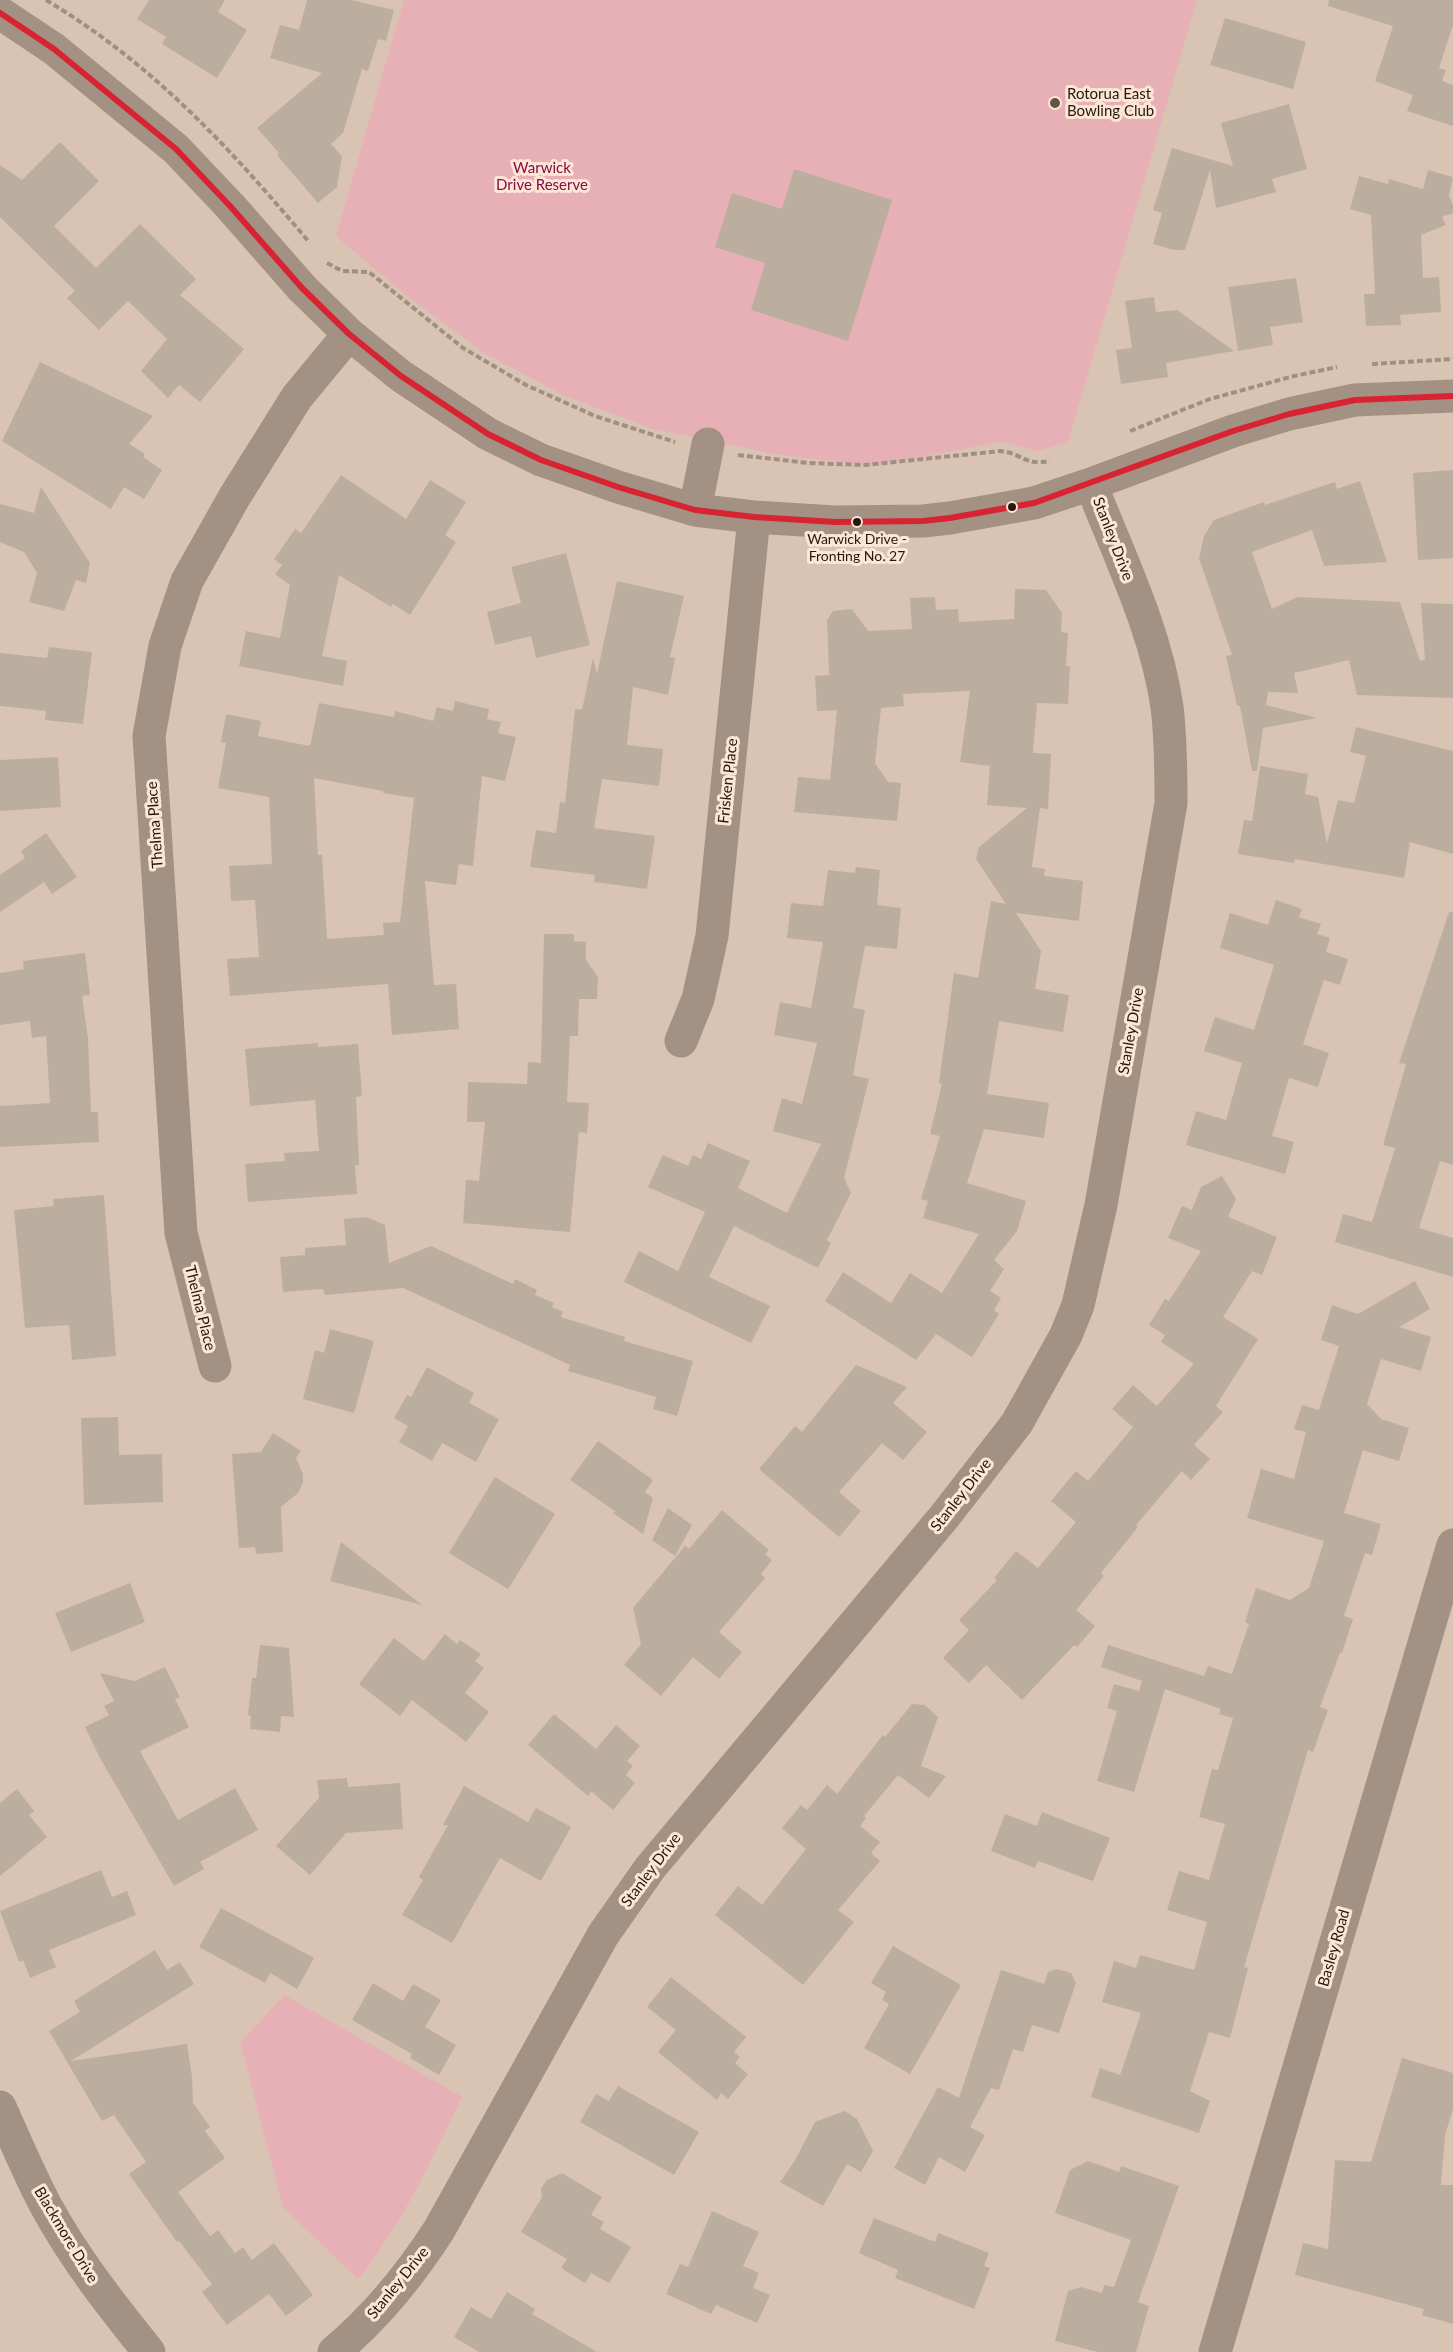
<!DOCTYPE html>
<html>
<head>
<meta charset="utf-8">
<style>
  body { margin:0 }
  canvas { display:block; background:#d9c3b2 }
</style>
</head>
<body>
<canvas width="1453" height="2352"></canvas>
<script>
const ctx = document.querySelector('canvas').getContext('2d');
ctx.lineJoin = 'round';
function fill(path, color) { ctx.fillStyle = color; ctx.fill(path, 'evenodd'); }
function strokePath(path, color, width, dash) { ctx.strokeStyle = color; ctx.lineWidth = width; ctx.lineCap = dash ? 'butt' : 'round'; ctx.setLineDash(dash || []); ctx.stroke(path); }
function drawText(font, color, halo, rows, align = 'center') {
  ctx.font = font + ' Lato,sans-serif'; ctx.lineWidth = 6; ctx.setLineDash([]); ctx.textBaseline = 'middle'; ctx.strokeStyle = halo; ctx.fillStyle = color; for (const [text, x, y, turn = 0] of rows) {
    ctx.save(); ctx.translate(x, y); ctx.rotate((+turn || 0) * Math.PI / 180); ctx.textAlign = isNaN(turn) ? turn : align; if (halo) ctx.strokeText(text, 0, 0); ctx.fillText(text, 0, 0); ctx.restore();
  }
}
const green = new Path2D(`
  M 404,0 L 1197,0 L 1068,442 L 1037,451 L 1001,442 L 872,466 L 773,454 L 650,428 L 565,396 L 484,353 L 402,292 L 336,236 Z
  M 285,1995 L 462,2097 C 432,2159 402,2225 358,2279 L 283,2207 L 240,2042 Z`);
const building = new Path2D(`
  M 149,0 L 225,0 L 218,12 L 247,30 L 217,78 L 162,44 L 166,37 L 137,19 Z
  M 307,0 L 351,0 L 394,10 L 386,41 L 378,39 L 368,71 L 362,69 L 343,133 L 331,144 L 342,156 L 337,187 L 318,203 L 277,155 L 279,153 L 257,128 L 322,73 L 270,58 L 280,25 L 299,30 Z
  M 1329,0 L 1453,0 L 1453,25 L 1439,68 L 1446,70 L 1442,81 L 1453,85 L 1453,126 L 1407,111 L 1413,95 L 1375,81 L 1393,26 L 1328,6 Z
  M 1225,18 L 1306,42 L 1293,89 L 1210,65 Z
  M 1289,104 L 1307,169 L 1272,179 L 1276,192 L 1216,208 L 1210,170 L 1185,250 L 1174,250 L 1153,244 L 1162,213 L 1153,210 L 1172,148 L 1233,166 L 1221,123 Z
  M 60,142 L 99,181 L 54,226 L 96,268 L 140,224 L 196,279 L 180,295 L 244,349 L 200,402 L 179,385 L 168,398 L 141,371 L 167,339 L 128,301 L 99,330 L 67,298 L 75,291 L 0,217 L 0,165 L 22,180 Z
  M 794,169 L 892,200 L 848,341 L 751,310 L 765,263 L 715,247 L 732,193 L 782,209 Z
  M 1428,170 L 1453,177 L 1449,196 L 1453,205 L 1453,213 L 1442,217 L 1446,225 L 1421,235 L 1423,278 L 1439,277 L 1441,312 L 1400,315 L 1401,325 L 1366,326 L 1364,294 L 1375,294 L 1371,215 L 1350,209 L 1359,176 L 1388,184 L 1389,179 L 1423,189 Z
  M 1296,278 L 1303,322 L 1270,327 L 1273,345 L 1238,351 L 1228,287 Z
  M 1154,297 L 1156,312 L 1177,310 L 1234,351 L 1166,363 L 1168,377 L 1121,384 L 1116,350 L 1132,348 L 1125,301 Z
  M 40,362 L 153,416 L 129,444 L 145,454 L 143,457 L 162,470 L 144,499 L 124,487 L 111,509 L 2,441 Z
  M 1453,470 L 1453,558 L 1418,560 L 1413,473 Z
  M 341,475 L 406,519 L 430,480 L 466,502 L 445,535 L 456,542 L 410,615 L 393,604 L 391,607 L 339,575 L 322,656 L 347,661 L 343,686 L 239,666 L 246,631 L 280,638 L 290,585 L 275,574 L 282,565 L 274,559 L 295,529 L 301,533 Z
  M 1360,481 L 1387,562 L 1324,566 L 1312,530 L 1252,552 L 1272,609 L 1297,597 L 1400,602 L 1420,661 L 1425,660 L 1421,603 L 1453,604 L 1453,698 L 1357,695 L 1349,660 L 1294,673 L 1298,693 L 1268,692 L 1266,705 L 1317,718 L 1263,728 L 1257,771 L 1252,771 L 1240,706 L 1237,706 L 1226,656 L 1232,655 L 1199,558 L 1204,536 L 1214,520 L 1264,502 L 1265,505 L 1335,482 L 1337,489 Z
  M 41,487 L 90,563 L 86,583 L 76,580 L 64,611 L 29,602 L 37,573 L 24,552 L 0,542 L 0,504 L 34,513 Z
  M 566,553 L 590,645 L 536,658 L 531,636 L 495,645 L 487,612 L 521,603 L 511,567 Z
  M 617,581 L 684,596 L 670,657 L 675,658 L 668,695 L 633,687 L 627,745 L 663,749 L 659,786 L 602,779 L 594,828 L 655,836 L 647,889 L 594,882 L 595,875 L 530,867 L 536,830 L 556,833 L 560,802 L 565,803 L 575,709 L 582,710 L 593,658 L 597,674 Z
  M 1015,589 L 1046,590 L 1062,613 L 1061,632 L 1068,633 L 1066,666 L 1070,666 L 1068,704 L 1037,703 L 1033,753 L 1051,754 L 1048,809 L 1040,808 L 1032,867 L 1045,869 L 1044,876 L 1083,881 L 1079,921 L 1016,913 L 1041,951 L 1035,989 L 1069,995 L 1063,1032 L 999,1021 L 987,1094 L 1049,1103 L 1044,1138 L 984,1129 L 967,1183 L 1026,1201 L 1017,1231 L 994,1260 L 1004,1269 L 990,1291 L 1001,1298 L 994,1310 L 999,1314 L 972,1357 L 936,1334 L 916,1360 L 825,1301 L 843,1272 L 891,1303 L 910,1273 L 942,1293 L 979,1234 L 923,1218 L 928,1201 L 921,1199 L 940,1136 L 930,1134 L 942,1084 L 939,1083 L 954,973 L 978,978 L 991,901 L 1006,904 L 976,859 L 979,847 L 1027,808 L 987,805 L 990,766 L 960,762 L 970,691 L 903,694 L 904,706 L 881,708 L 875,763 L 888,782 L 901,783 L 897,821 L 794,812 L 798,777 L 830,780 L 837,710 L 817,711 L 815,676 L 829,675 L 827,620 L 833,611 L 852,609 L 868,631 L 912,629 L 910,598 L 935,597 L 936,610 L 958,609 L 959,622 L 1014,619 Z
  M 49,647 L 92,652 L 83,724 L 45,720 L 46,711 L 0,706 L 0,653 L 47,658 Z
  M 455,701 L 489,709 L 487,719 L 501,722 L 498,733 L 516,737 L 505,781 L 482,776 L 473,866 L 459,864 L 456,885 L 425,881 L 434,985 L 456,984 L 459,1029 L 392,1035 L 388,984 L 230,996 L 227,959 L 259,957 L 255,900 L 231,901 L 229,866 L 272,864 L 269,797 L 218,788 L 226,743 L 221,742 L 226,714 L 261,721 L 258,736 L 310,746 L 319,703 L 394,717 L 395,711 L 433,721 L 437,707 L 453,711 ZM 314,778 L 383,791 L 383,793 L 414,798 L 400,922 L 383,923 L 384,935 L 327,939 L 322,855 L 318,855 Z
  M 1356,727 L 1453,751 L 1453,854 L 1410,842 L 1404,878 L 1295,859 L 1294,863 L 1238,854 L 1244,820 L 1252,821 L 1260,766 L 1308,774 L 1305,794 L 1318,797 L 1327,844 L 1338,800 L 1354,803 L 1366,756 L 1350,752 Z
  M 58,757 L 61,807 L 0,811 L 0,760 Z
  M 46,833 L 77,877 L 52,894 L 44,882 L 0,912 L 0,875 L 25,858 L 21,851 Z
  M 856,867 L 880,870 L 877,905 L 901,908 L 897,949 L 865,946 L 853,1008 L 865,1010 L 853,1075 L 869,1079 L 844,1178 L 851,1193 L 827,1240 L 831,1243 L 818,1268 L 734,1226 L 709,1277 L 770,1306 L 751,1343 L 624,1282 L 639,1251 L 678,1271 L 705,1212 L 648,1187 L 663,1155 L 688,1166 L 693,1155 L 701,1159 L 708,1143 L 750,1161 L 738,1188 L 787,1213 L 821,1144 L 773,1131 L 782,1098 L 802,1104 L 817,1043 L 774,1035 L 780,1002 L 811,1008 L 823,942 L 787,938 L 791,903 L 823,906 L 828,870 L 855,873 Z
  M 1276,900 L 1302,909 L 1299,917 L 1321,924 L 1317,934 L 1330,938 L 1326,952 L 1348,959 L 1340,985 L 1324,980 L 1303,1044 L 1329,1053 L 1318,1087 L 1289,1078 L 1272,1136 L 1294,1142 L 1285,1174 L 1186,1145 L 1196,1111 L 1226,1120 L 1242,1063 L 1204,1051 L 1215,1017 L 1254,1030 L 1274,965 L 1220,948 L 1230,913 L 1268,925 Z
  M 1449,912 L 1453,912 L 1453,1165 L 1440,1161 L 1419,1228 L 1453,1238 L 1453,1277 L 1335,1242 L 1343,1214 L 1372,1222 L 1395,1148 L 1383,1145 L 1406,1064 L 1399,1063 Z
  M 544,934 L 574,934 L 574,941 L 586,942 L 586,960 L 598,977 L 597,999 L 579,999 L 578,1036 L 570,1036 L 567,1102 L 589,1103 L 587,1133 L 579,1132 L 570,1232 L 463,1223 L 466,1180 L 479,1181 L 485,1122 L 467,1122 L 468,1082 L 527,1084 L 528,1062 L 541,1063 Z
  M 85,953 L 90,995 L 82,996 L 88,1039 L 91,1112 L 98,1112 L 99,1142 L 0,1147 L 0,1106 L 50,1103 L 46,1036 L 32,1038 L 30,1021 L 0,1025 L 0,973 L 24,969 L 23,961 Z
  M 318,1043 L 318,1047 L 358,1044 L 362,1096 L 356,1097 L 359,1165 L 355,1165 L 357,1194 L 248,1202 L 245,1164 L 285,1161 L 284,1153 L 319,1151 L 315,1100 L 250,1106 L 245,1049 Z
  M 1222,1176 L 1236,1199 L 1228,1217 L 1277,1237 L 1262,1275 L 1252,1271 L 1223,1317 L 1258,1339 L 1216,1406 L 1223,1412 L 1194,1445 L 1210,1459 L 1191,1480 L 1182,1471 L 1136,1525 L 1138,1527 L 1101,1573 L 1104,1576 L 1076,1610 L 1095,1626 L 1077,1647 L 1074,1645 L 1022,1700 L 986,1665 L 969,1683 L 943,1658 L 969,1630 L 959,1620 L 997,1580 L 994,1578 L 1016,1551 L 1038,1568 L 1076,1522 L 1051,1501 L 1076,1471 L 1088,1481 L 1133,1427 L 1112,1409 L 1133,1385 L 1157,1406 L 1194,1364 L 1161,1342 L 1165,1335 L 1149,1325 L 1165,1299 L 1169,1301 L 1201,1251 L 1168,1238 L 1182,1206 L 1192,1210 L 1201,1187 Z
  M 104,1195 L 116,1356 L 72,1360 L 69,1325 L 25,1328 L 14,1210 L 54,1206 L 53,1199 Z
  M 367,1217 L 385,1225 L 389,1263 L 431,1246 L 513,1284 L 515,1279 L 537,1290 L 535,1295 L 554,1303 L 552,1307 L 563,1312 L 561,1317 L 625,1337 L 624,1341 L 693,1361 L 677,1416 L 653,1409 L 656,1397 L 568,1371 L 570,1365 L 403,1288 L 325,1295 L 323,1289 L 283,1292 L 280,1257 L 305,1255 L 305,1248 L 346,1245 L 344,1219 Z
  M 1415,1281 L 1430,1309 L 1399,1327 L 1431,1337 L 1421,1371 L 1381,1359 L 1367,1404 L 1381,1419 L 1409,1428 L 1399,1461 L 1363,1450 L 1344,1513 L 1381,1524 L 1372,1555 L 1365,1553 L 1344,1616 L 1353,1619 L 1342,1653 L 1340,1653 L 1320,1707 L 1328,1710 L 1313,1752 L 1308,1750 L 1244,1967 L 1248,1968 L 1230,2038 L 1209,2032 L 1190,2091 L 1210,2101 L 1199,2133 L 1091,2097 L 1100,2068 L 1120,2075 L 1141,2013 L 1102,2002 L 1114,1961 L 1136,1968 L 1140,1955 L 1194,1970 L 1207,1922 L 1167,1910 L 1179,1871 L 1209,1880 L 1225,1824 L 1199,1817 L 1212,1769 L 1218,1770 L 1233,1718 L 1219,1714 L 1221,1709 L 1165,1689 L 1134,1792 L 1097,1781 L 1117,1711 L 1107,1708 L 1114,1684 L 1139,1691 L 1142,1681 L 1101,1667 L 1108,1645 L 1204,1676 L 1208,1666 L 1232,1674 L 1249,1624 L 1245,1622 L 1256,1588 L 1290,1600 L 1309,1588 L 1324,1541 L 1247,1518 L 1261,1469 L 1294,1479 L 1306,1432 L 1294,1429 L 1302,1405 L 1319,1410 L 1339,1346 L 1321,1340 L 1332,1305 L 1358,1314 Z
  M 330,1329 L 374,1341 L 354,1413 L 303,1399 L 315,1350 L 324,1353 Z
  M 856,1365 L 907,1387 L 893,1403 L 927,1432 L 903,1460 L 882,1443 L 839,1492 L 861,1511 L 839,1537 L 759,1469 L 795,1426 L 802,1432 Z
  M 427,1367 L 474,1393 L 469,1403 L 499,1419 L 476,1462 L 442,1443 L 432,1461 L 399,1442 L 408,1426 L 394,1418 L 407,1395 L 411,1397 Z
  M 118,1417 L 119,1455 L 162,1454 L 163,1502 L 84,1505 L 81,1418 Z
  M 273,1433 L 301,1451 L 296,1458 L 303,1474 L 303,1483 L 298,1493 L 281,1507 L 283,1552 L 256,1554 L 255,1547 L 239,1548 L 232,1454 L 261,1452 Z
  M 598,1441 L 653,1480 L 645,1492 L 653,1498 L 643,1534 L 613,1513 L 615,1511 L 570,1480 Z
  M 495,1477 L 555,1514 L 508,1589 L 449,1553 Z
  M 668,1508 L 692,1525 L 675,1556 L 652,1540 Z
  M 722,1510 L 769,1550 L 765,1554 L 772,1560 L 761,1574 L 765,1578 L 719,1632 L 742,1652 L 719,1679 L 693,1657 L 661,1696 L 624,1665 L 641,1644 L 633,1608 L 685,1546 L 689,1549 Z
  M 341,1542 L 422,1605 L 330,1581 Z
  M 130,1583 L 145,1622 L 71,1652 L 55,1613 Z
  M 445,1634 L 457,1644 L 460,1640 L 481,1654 L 475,1661 L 484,1668 L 465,1693 L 489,1712 L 466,1742 L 412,1700 L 400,1716 L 359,1684 L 394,1638 L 424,1661 Z
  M 260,1645 L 289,1648 L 294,1717 L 281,1716 L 280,1732 L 250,1729 L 251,1716 L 248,1715 L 252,1678 L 256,1678 Z
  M 165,1667 L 180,1697 L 175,1699 L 189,1727 L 140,1751 L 178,1820 L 235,1788 L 258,1830 L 200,1862 L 204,1869 L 174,1886 L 100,1758 L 85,1727 L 109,1715 L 104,1706 L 114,1701 L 100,1673 L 135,1681 Z
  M 912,1704 L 925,1705 L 938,1717 L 921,1766 L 946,1776 L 929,1798 L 898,1775 L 864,1816 L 866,1818 L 860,1826 L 880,1842 L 871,1853 L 880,1861 L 838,1910 L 854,1922 L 803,1985 L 715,1915 L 738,1886 L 762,1905 L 806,1849 L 782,1828 L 801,1805 L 807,1810 L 827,1785 L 837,1794 L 883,1735 L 885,1737 Z
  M 554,1714 L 596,1749 L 616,1725 L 640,1746 L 627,1761 L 633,1766 L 626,1775 L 635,1783 L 613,1810 L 591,1791 L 588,1796 L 528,1745 Z
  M 347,1778 L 348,1787 L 400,1783 L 403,1829 L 346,1833 L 310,1875 L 276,1846 L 319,1798 L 317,1780 Z
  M 464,1786 L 528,1822 L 536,1808 L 571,1827 L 541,1881 L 500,1858 L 452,1943 L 402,1915 L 423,1880 L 419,1877 L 448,1825 L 443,1825 Z
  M 17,1789 L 34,1811 L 29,1815 L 47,1837 L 0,1876 L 0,1803 Z
  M 1042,1812 L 1110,1838 L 1093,1881 L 1038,1861 L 1035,1868 L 991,1851 L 1005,1814 L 1037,1826 Z
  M 101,1870 L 112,1897 L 127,1891 L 136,1915 L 49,1950 L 56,1967 L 30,1978 L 23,1960 L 19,1962 L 0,1911 Z
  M 221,1908 L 314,1958 L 297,1989 L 270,1973 L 265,1983 L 199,1947 Z
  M 893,1946 L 961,1985 L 910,2074 L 864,2048 L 889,2004 L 882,2000 L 886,1992 L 871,1983 Z
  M 155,1950 L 167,1970 L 180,1962 L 194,1984 L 71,2061 L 187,2044 L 192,2076 L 193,2103 L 210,2127 L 205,2131 L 225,2158 L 178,2192 L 210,2236 L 218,2230 L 235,2253 L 243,2247 L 252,2260 L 274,2243 L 313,2295 L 286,2316 L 269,2294 L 227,2325 L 202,2292 L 212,2284 L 179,2241 L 177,2242 L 129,2174 L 146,2162 L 114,2115 L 102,2121 L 49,2031 L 80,2012 L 74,2001 Z
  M 1057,1969 L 1071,1973 L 1076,1983 L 1059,2033 L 1032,2025 L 1023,2052 L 1013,2049 L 999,2090 L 991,2088 L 970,2127 L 985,2135 L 965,2172 L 939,2157 L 925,2185 L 894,2168 L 938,2087 L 959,2098 L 1001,1970 L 1044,1984 L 1048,1972 Z
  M 671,1977 L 746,2037 L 734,2052 L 740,2057 L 735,2063 L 748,2074 L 728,2099 L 721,2093 L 717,2100 L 658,2052 L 676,2030 L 647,2007 Z
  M 373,1983 L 403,2001 L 413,1984 L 441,2000 L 425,2027 L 456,2045 L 439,2075 L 410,2058 L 412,2054 L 352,2020 Z
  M 1402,2058 L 1453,2073 L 1453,2109 L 1445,2135 L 1441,2185 L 1453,2185 L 1453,2324 L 1422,2315 L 1424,2309 L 1295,2275 L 1303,2243 L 1328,2249 L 1335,2160 L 1371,2162 Z
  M 618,2086 L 699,2132 L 674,2175 L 580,2122 L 596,2094 L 609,2101 Z
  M 845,2111 L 857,2119 L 873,2151 L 861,2172 L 847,2164 L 823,2206 L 780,2182 L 794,2162 L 815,2122 Z
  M 1088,2161 L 1119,2172 L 1121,2166 L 1179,2186 L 1138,2302 L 1149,2306 L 1136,2352 L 1098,2352 L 1055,2341 L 1068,2291 L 1081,2287 L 1102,2293 L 1104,2285 L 1114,2287 L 1131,2240 L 1055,2213 L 1070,2170 Z
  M 562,2173 L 602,2197 L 591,2215 L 604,2222 L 600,2229 L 631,2247 L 609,2283 L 591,2273 L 585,2283 L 561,2268 L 567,2259 L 521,2232 L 542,2197 L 541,2188 L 547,2180 Z
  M 712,2211 L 759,2232 L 743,2266 L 759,2273 L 753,2288 L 770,2295 L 757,2323 L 716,2305 L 711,2314 L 666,2294 L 680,2264 L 688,2267 Z
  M 874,2218 L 935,2242 L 938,2233 L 989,2253 L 984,2266 L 990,2268 L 974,2309 L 895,2278 L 898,2270 L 859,2253 Z
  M 507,2292 L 535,2309 L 532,2314 L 597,2352 L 479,2352 L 454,2337 L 471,2307 L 491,2319 Z`);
const path = new Path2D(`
  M 46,0 C 153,64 230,148 309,242
  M 327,263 L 342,271 L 369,272 L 463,348 L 526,385 L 595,416 L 675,442
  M 1372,364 L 1453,359
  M 1130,431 L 1210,399 L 1294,376 L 1337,367
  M 738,455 L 808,463 L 865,465 L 1001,451 C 1024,454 1024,466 1050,461`);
const minor = new Path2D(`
  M 0,13 L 54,49 L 176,149 L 230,206 L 302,288 L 349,334 L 401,376 L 488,434 L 541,460 L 618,487 L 695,510 L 754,517 L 835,522 L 923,521 L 950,518 L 1034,503 L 1091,484 L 1233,431 L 1289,414 L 1355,400 L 1453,396
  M 695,510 L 708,444
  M 681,1041 L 698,999 L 712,936 L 754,517
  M 215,1366 L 181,1233 L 149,736 L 165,646 L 187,581 L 235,496 L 297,397 L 349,334
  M 0,2107 C 15,2140 29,2174 46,2206 C 75,2259 111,2305 149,2352
  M 334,2352 C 376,2317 410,2275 439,2230 L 603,1935 L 650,1868 L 944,1517 L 1017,1423 L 1066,1335 L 1078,1305 L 1101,1205 L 1171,803 C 1171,771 1171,739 1167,707 C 1156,630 1119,556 1091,484
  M 1215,2352 L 1453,1545`);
const bus1 = new Path2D(`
  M 0,13 L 54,49 L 176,149 L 230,206 L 302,288 L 349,334 L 401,376 L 488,434 L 541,460 L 618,487 L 695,510 L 754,517 L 835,522 L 923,521 L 950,518 L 1034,503 L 1233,431 L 1289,414 L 1355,400 L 1453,396`);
const markers = [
  [1055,103,6,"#655446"],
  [1012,507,5,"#27180c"],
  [857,522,5,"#27180c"]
];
const busNames = [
  ["Warwick Drive -",857,539],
  ["Fronting No. 27",857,556]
];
const poiNames = [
  ["Rotorua East",1067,94],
  ["Bowling Club",1067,111]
];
const parkNames = [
  ["Warwick",542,168],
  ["Drive Reserve",542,185]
];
const streetNames = [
  ["Stanley Drive",1113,539,69],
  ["Frisken Place",728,781,-84],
  ["Thelma Place",155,825,-94],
  ["Stanley Drive",1131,1031,-80],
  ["Thelma Place",200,1308,76],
  ["Stanley Drive",961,1495,-52],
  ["Stanley Drive",651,1870,-53],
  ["Basley Road",1334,1948,-74],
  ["Blackmore Drive",66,2235,59],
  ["Stanley Drive",398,2283,-51]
];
fill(green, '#e7b0b6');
fill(building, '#bcae9e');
strokePath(path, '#a09083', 4, [6, 3]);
strokePath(minor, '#a39284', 33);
strokePath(bus1, '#d82332', 6);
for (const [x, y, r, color] of markers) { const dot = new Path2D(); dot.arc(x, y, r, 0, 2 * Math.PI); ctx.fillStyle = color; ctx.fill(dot); strokePath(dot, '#fce7d6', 2); }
drawText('14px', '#27180c', '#fce7d6', busNames);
drawText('15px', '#27180c', '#fce7d6', poiNames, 'left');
drawText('15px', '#880b46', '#fce7d6', parkNames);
drawText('15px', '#27180c', '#fce7d6', streetNames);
</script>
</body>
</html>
